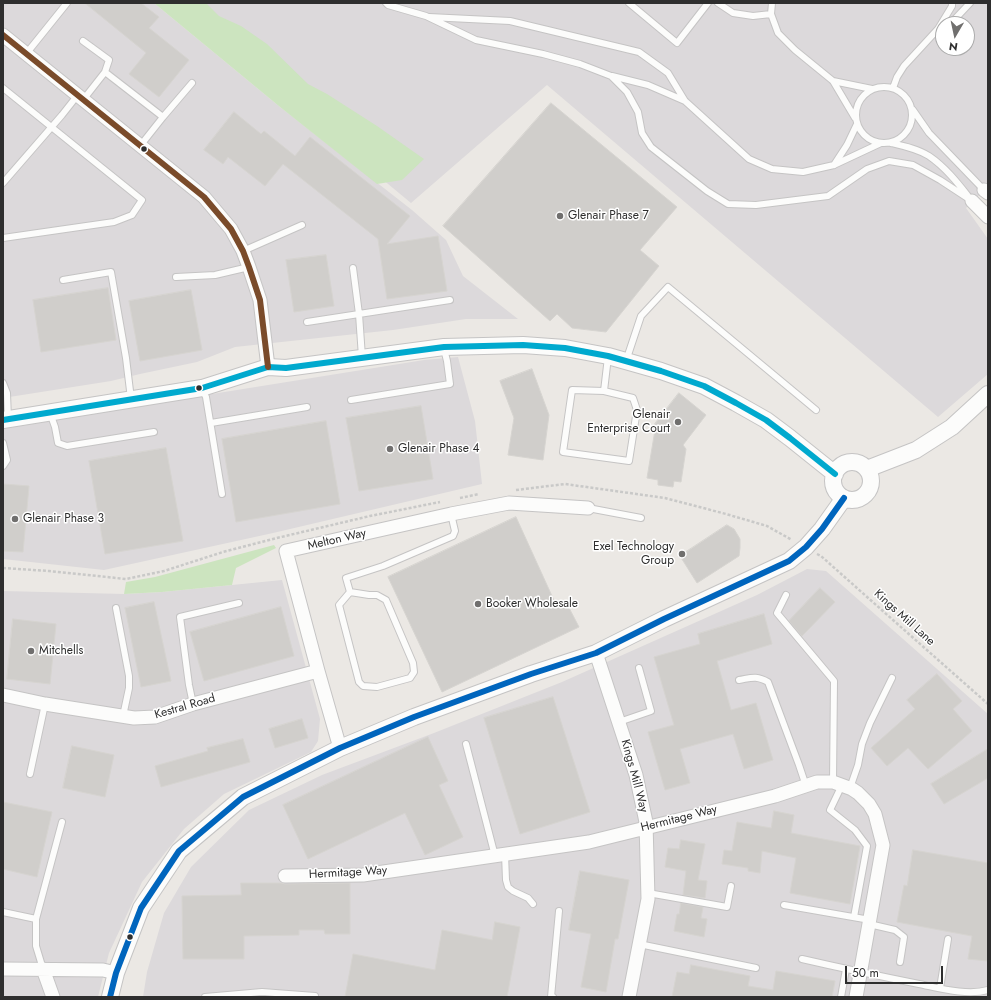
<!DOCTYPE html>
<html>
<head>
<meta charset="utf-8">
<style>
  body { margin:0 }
  #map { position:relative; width:991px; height:1000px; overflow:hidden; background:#ebe8e4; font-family:Jost,sans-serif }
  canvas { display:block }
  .frame { position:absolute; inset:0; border:4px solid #2e2e2e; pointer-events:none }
  .north { position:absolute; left:935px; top:16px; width:40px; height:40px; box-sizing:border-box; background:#fff; border:1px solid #ababab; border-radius:50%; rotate:189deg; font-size:11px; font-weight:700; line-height:16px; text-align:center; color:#2e2e2e }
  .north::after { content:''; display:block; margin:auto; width:14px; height:18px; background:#706f6e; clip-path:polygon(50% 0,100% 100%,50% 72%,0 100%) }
  .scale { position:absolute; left:845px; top:966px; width:98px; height:18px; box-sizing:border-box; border:2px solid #2e2e2e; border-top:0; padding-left:5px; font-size:12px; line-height:14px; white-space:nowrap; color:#2e2e2e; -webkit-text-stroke:3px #fff; paint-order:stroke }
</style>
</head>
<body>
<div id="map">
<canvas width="991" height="1000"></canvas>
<div class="frame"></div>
<div class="north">N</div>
<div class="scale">50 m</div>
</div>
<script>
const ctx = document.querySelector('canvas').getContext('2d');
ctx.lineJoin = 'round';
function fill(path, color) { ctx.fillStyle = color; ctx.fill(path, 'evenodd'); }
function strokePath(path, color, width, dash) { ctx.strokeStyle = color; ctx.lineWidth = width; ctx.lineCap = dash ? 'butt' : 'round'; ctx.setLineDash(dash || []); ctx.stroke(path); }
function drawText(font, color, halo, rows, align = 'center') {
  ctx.font = font + ' Jost,sans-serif'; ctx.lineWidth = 3; ctx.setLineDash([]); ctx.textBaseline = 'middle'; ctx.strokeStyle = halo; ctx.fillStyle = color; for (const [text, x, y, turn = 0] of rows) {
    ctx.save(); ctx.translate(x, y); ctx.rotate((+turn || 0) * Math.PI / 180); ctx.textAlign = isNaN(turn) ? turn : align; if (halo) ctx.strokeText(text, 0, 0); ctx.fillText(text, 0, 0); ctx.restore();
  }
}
const industrial = new Path2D(`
  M 3,3 L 154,3 L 280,107 L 412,210 L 446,240 L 463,276 L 518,319 L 466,319 L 393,330 L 235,347 L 197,362 L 140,374 L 111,381 L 3,398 Z
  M 170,3 L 988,3 L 988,187 L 966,208 L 988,239 L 988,374 L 938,417 L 547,85 L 411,203 ZM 943,24 L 967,24 L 967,48 L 943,48 Z
  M 458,357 L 475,421 L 482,484 L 273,533 L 104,570 L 3,559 L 3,429 L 187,398 L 424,360 Z
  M 807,569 L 826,571 L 988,714 L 988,997 L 143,997 L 147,972 L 164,913 L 191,867 L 249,810 L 322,775 L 434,733 L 562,682 L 757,595 Z
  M 282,580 L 320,719 L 318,741 L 311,752 L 224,794 L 184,829 L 142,882 L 109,953 L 98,997 L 3,997 L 3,591 L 124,594 L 162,592 Z`);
const green = new Path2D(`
  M 154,3 L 206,3 L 219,16 L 241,26 L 267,44 L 308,84 L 327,94 L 377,126 L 424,159 L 402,180 L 377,184 L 280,107 Z
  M 274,545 L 276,548 L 236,568 L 232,585 L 162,592 L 124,594 L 126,582 L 155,577 Z`);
const building = new Path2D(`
  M 85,3 L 141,3 L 159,17 L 149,28 L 189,60 L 159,97 L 129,74 L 146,53 Z
  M 551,103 L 677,207 L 640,250 L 659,266 L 606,332 L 572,328 L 557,314 L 550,321 L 443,226 Z
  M 234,112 L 261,134 L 264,131 L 295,156 L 310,137 L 410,216 L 387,244 L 438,236 L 447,291 L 387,299 L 378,239 L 283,164 L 265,186 L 228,157 L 223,164 L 204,150 Z
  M 326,255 L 334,306 L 294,312 L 286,260 Z
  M 108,288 L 116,340 L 41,352 L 33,300 Z
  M 191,290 L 202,350 L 140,361 L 129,301 Z
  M 532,369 L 549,415 L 543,460 L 508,455 L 514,418 L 500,381 Z
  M 679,393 L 706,415 L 683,445 L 686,449 L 681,482 L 674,481 L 673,487 L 658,485 L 658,480 L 647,478 L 655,430 L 651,429 Z
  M 421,406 L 433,479 L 359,491 L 346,418 Z
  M 326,421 L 340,504 L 236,522 L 222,439 Z
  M 166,448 L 183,541 L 105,554 L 89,461 Z
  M 3,484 L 29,486 L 23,552 L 3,551 Z
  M 516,517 L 557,607 L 566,602 L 579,627 L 442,692 L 388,577 Z
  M 727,525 L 734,529 L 740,539 L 740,548 L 739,556 L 697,583 L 680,556 Z
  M 820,588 L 835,602 L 802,636 L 789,621 Z
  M 154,602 L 171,681 L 141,687 L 125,608 Z
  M 281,607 L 294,656 L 204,681 L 190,632 Z
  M 764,614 L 772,644 L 717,661 L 731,710 L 756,703 L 773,760 L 744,769 L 733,734 L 680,749 L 690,783 L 665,790 L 648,732 L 674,725 L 654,657 L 700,644 L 698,634 Z
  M 13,619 L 56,624 L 50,684 L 7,679 Z
  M 937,674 L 962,701 L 953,709 L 972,731 L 928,769 L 908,748 L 887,766 L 871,748 L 915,709 L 907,700 Z
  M 553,697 L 590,812 L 520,834 L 484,718 Z
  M 302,719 L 308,738 L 275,748 L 269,729 Z
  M 428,737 L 448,781 L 439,785 L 463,837 L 425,855 L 405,813 L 308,859 L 283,805 Z
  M 243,739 L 250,762 L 161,787 L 155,766 L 208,751 L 207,748 Z
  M 72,746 L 114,755 L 105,797 L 63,788 Z
  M 988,749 L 988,778 L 944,804 L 931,784 Z
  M 3,802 L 52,812 L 37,877 L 3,869 Z
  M 774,811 L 794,815 L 791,833 L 860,846 L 850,904 L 790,893 L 796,858 L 762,851 L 760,873 L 748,871 L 748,868 L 722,864 L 724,850 L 732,851 L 737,822 L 771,828 Z
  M 681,840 L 705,844 L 698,880 L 707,881 L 705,898 L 683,895 L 686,871 L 665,867 L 668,848 L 679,849 Z
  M 913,850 L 988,863 L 988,961 L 968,959 L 972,936 L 897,922 L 904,885 L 907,886 Z
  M 580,871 L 629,880 L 618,939 L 615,939 L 606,992 L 581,987 L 591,934 L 569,930 Z
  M 241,883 L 281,883 L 285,884 L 350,883 L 350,934 L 325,934 L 324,930 L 299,930 L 299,935 L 244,936 L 244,959 L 183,959 L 182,896 L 241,895 Z
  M 681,903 L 703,907 L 701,918 L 707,919 L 704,937 L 674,931 L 677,914 L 679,914 Z
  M 495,922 L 520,927 L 507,997 L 345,997 L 353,954 L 435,970 L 442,930 L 492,940 Z
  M 691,965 L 750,976 L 748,986 L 773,990 L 776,971 L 835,981 L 832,997 L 672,997 L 677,972 L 689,974 Z`);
const path = new Path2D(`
  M 516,490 L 565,484 L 665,498 L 726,514 L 767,526 L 792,540
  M 460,498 L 479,494
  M 817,554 L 821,556 L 893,620 L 988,704
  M 3,568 L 49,571 L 126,579 L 164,571 L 223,552 L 277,538 L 370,516 L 440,502`);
const service = new Path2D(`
  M 386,3 L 388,5 L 426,16 L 476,40 L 543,54 L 580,64 L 611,76 L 627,92 L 638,112 L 642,133 L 651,147 L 707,191 L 728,204 L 756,205 L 828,196 L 867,169 L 889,161 L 913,165 L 940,180 L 972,201
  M 629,3 L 677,43 L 708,3
  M 718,3 L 733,13 L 753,16 L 771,14
  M 772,3 L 771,14 L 778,33 L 795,50 L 833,81 L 855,118
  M 429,17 L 510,21 L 639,52 L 668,73 L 685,101 L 749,159 L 772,169 L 803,172 L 834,165 L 881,143
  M 947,24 L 954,20 L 970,3
  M 83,41 L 109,60 L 105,72
  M 26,54 L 67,3
  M 612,76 L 648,85 L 685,101
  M 833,81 L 872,89
  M856 115a28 28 0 1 1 56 0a28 28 0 1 1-56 0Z
  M 3,88 L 142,200 L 132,215 L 114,222 L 3,238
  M 893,88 L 897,77 L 904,66 L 938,29 L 952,6 L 952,3
  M 83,100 L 105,72 L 163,117 L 140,146
  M 913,110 L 929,133 L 984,190
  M 163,117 L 192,83
  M 891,143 C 904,146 918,149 929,156 C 945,167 957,182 968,196
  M 834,165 L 847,145 L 857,124
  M 3,183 L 62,115 L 77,96
  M 243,251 L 302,225
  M 353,268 L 359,314 L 362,357
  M 176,277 L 215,275 L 249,267
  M 63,280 L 111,272 L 126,358 L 131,399
  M 307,322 L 450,300
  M 626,361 L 641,316 L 668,287 L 816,410
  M 3,383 L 7,393 L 8,419
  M 202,389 L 206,397 L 222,494
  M 572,390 L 604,391 L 633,398 L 637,410 L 629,461 L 563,452 Z
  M 604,391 L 608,357
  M 351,400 L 450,384 L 447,361 L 444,349
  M 50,413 L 55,427 L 58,443 L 67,446 L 154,432
  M 211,423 L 307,407
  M 3,443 L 7,460 L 3,466
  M 588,508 L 641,518
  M 350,592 L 369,595 L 377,595 L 386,600 L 413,663 L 414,672 L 410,678 L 377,687 L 363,686 L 359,682 L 339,605 Z
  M 350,592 L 346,578 L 383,566 L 453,536 L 455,531 L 451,514
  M 786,595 L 777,613 L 834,681 L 833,782
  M 116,608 L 129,676 L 129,688 L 123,716
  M 739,680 C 751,678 756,675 768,682 L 799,765 L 806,786
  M 193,704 L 189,685 L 180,617 L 239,603
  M 619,722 L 651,711 L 639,668
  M 466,744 L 495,856
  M 30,774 L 45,704
  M 842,785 L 830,810 L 855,830 L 867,846 L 854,917
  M 850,788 L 858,765 L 862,744 L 870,723 L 892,678
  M 505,854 L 506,880 L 508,887 L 513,891 L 528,898 L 533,904
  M 648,893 L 727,907 L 731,886
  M 784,905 L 870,920
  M 3,912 L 36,919
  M 869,924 L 895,930 L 904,937 L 900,962
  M 639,944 L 756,968
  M 802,959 C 841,968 879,976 919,984 C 939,988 967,996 988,990
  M 43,969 L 36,946 L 36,919 L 62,822
  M 940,988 L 948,939
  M 205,997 L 262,992 L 315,996 L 315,997
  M 553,997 L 551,997 L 559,911
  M 841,997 L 846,969`);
const minor = new Path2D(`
  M 3,35 L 204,197 L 231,229 L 243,251 L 249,267 L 260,300 L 268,367
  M 984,190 L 988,193
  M 972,201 L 988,217
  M 596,653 L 636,775 L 646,822 L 648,899 L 629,997
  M 3,695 L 45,704 L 134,718 L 155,717 L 193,704 L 318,671
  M 340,748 L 318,671 L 286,551 L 451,514 L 509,503 L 588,508
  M 285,876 L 363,875 L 589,842 L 775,796 L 817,782 L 833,782 L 852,789 L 858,793 L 869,804 L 875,814 L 883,845 L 856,997
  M 3,969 L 103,970 L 116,973
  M 43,969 L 53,997`);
const tertiary = new Path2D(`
  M 3,420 L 202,388 L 268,367 L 286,368 L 444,347 L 523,345 L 565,348 L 608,356 L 661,371 L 704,386 L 736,403 L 766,420 L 790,438 L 835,474
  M833 481a19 19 0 1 1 38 0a19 19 0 1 1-38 0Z
  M 867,469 L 916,450 L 952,427 L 988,394
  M 110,997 L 116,973 L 141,908 L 179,851 L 243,797 L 340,748 L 414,717 L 531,674 L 596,653 L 664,619 L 789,561 L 806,547 L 822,529 L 844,498`);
const bus1 = new Path2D(`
  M 3,420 L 202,388 L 268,367 L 286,368 L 444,347 L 523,345 L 565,348 L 608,356 L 661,371 L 704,386 L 736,403 L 766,420 L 790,438 L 835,474`);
const bus2 = new Path2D(`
  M 3,35 L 204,197 L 231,229 L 243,251 L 249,267 L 260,300 L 268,367`);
const bus3 = new Path2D(`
  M 110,997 L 116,973 L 141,908 L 179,851 L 243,797 L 340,748 L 414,717 L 531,674 L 596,653 L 664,619 L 789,561 L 806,547 L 822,529 L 844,498`);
const markers = [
  [144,149,3.5,"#2e2e2e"],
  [560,216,4,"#706f6e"],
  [199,388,3.5,"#2e2e2e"],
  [678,422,4,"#706f6e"],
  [390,449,4,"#706f6e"],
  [15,519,4,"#706f6e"],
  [682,554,4,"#706f6e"],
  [478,604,4,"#706f6e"],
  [31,651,4,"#706f6e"],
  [130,937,3.5,"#2e2e2e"]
];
const poiNames = [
  ["Glenair Phase 7",568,216],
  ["Glenair",670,415,"right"],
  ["Enterprise Court",670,429,"right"],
  ["Glenair Phase 4",398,449],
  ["Glenair Phase 3",23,519],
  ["Exel Technology",674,547,"right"],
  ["Group",674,561,"right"],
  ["Booker Wholesale",486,604],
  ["Mitchells",39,651]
];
const streetNames = [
  ["Melton Way",337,540,-13],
  ["Kings Mill Lane",904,618,42],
  ["Kestral Road",185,707,-16],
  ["Kings Mill Way",634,776,75],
  ["Hermitage Way",679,819,-14],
  ["Hermitage Way",348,873,-3]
];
fill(industrial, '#dcd9db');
fill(green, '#cce4bf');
fill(building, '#d0cecb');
strokePath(building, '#d6d4d0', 1);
strokePath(service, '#c5c4c4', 8);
strokePath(minor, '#c5c4c4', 15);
strokePath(tertiary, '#c5c4c4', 18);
strokePath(path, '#c9c9c8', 2.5, [3, 2]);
strokePath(service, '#fcfcfb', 6);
strokePath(minor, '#fcfcfb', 13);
strokePath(tertiary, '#fcfcfb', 16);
strokePath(bus1, '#00a9ce', 6);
strokePath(bus2, '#7a4b2a', 6);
strokePath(bus3, '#0065bd', 6);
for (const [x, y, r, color] of markers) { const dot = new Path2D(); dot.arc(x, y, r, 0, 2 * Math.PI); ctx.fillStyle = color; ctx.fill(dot); strokePath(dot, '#fff', 1.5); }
drawText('12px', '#2e2e2e', '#fff', poiNames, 'left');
drawText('12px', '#2e2e2e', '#fff', streetNames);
</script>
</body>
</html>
